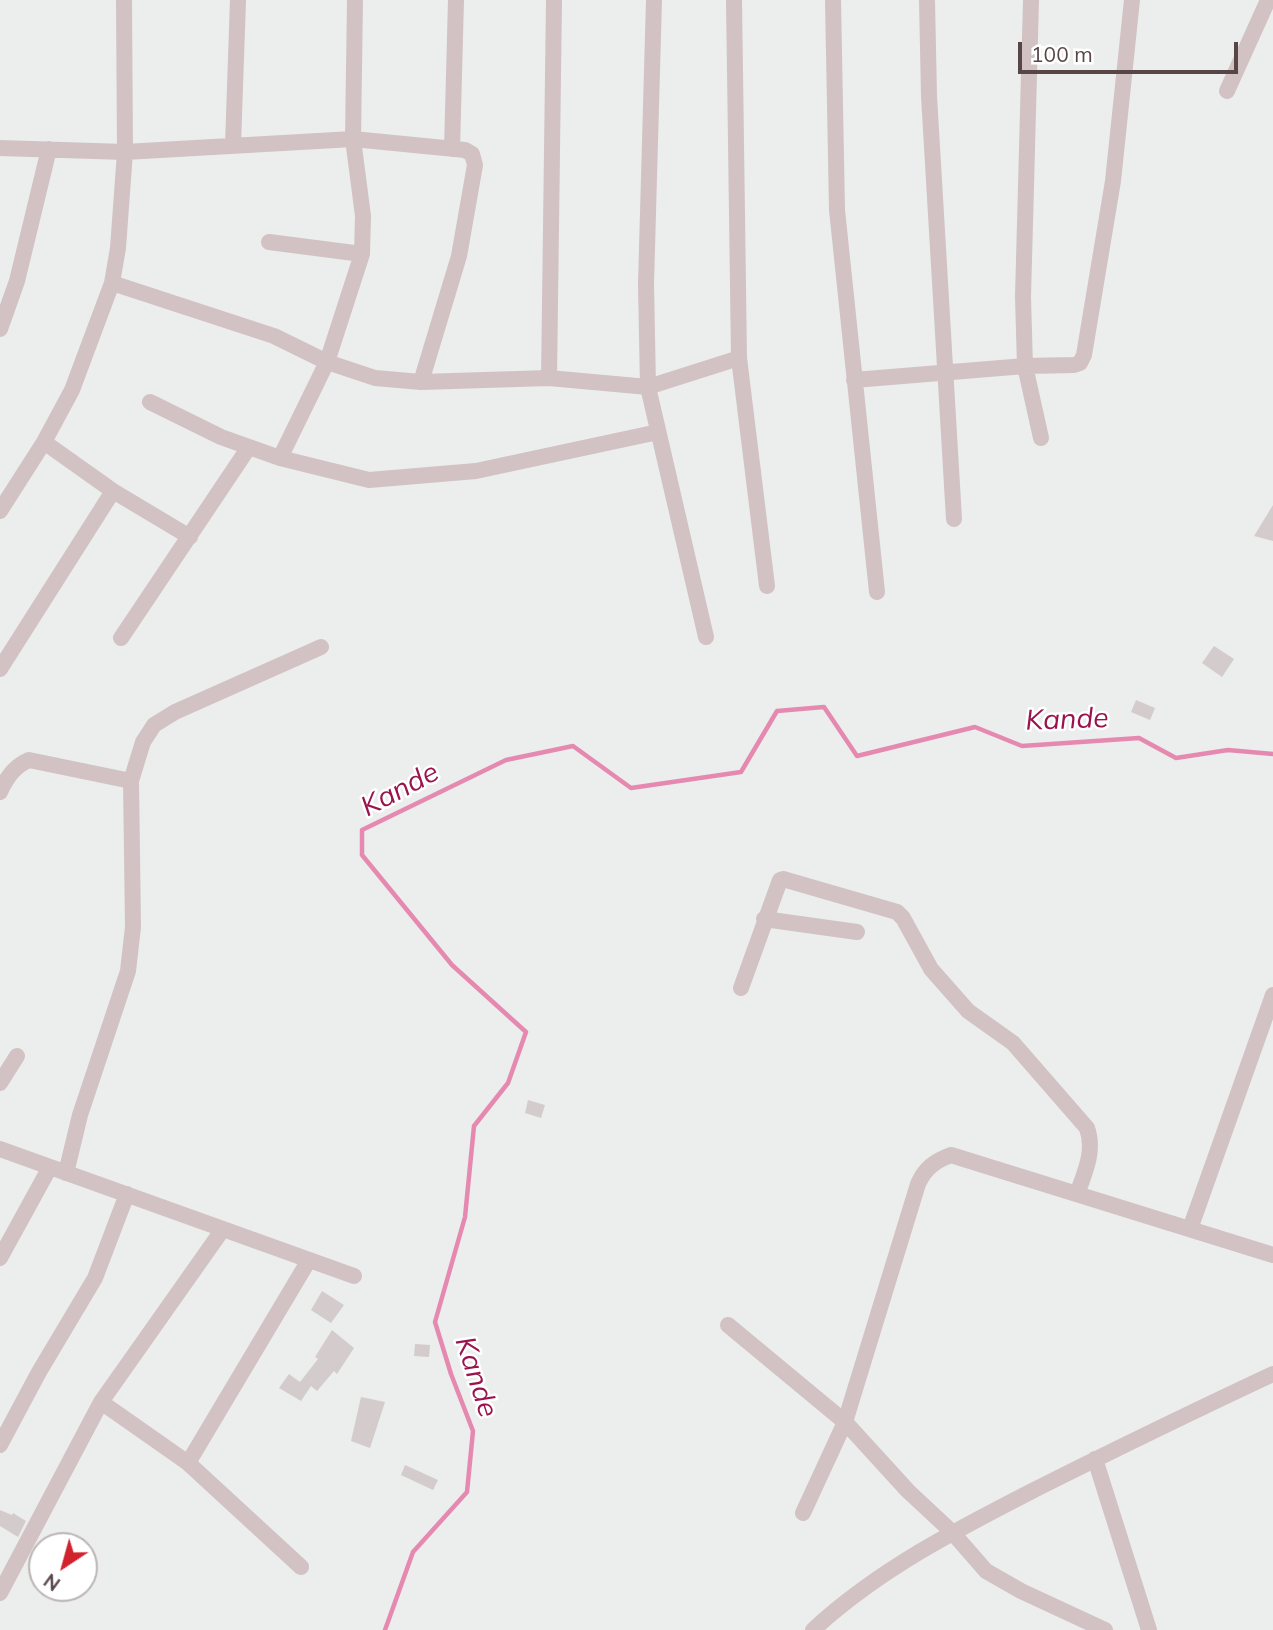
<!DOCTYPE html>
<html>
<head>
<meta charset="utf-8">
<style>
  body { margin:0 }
  #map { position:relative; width:1273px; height:1630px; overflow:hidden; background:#ebeeec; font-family:Mulish,sans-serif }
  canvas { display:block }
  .north { position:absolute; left:28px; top:1532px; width:70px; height:70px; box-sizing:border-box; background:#fff; border:2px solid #bcb5b6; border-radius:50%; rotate:216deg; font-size:19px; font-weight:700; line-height:28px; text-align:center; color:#574548 }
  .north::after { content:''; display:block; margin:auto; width:24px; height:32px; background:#d1222e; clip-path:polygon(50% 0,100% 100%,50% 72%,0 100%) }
  .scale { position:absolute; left:1018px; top:42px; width:220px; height:32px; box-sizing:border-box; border:4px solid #574548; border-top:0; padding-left:9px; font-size:21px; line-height:24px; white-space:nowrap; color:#574548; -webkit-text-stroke:5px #fff; paint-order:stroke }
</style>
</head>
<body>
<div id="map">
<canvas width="1273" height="1630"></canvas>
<div class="north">N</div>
<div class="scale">100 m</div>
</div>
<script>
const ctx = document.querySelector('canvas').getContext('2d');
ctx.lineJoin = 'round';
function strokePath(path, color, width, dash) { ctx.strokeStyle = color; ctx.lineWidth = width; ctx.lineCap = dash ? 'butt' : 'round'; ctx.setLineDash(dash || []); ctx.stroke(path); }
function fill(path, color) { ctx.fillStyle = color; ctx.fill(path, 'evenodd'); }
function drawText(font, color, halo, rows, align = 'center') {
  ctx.font = font + ' Mulish,sans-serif'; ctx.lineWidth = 5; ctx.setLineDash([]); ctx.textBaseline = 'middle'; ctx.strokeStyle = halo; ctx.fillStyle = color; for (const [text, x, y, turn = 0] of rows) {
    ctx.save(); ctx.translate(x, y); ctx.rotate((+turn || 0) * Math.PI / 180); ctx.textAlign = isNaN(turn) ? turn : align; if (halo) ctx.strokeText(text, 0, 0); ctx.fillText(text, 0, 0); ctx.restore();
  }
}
const stream = new Path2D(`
  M 385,1630 L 413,1552 L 467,1492 L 473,1431 L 451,1374 L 435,1322 L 465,1217 L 474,1126 L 508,1083 L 526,1032 L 452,965 L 362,855 L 362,830 L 506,760 L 573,746 L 631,788 L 741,772 L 777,711 L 824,707 L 857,756 L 975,727 L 1022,746 L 1139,738 L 1176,758 L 1228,750 L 1273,754`);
const building = new Path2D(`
  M 1273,505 L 1273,541 L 1254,536 Z
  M 1214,646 L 1234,659 L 1222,677 L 1202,663 Z
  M 1136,700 L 1155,708 L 1150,720 L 1131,712 Z
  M 528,1100 L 545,1105 L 541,1118 L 525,1113 Z
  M 322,1291 L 344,1305 L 331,1323 L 311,1310 Z
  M 332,1330 L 354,1348 L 337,1374 L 334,1371 L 317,1391 L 311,1386 L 301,1401 L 279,1388 L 289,1374 L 300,1382 L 318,1359 L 315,1357 Z
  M 415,1344 L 430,1345 L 429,1357 L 414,1356 Z
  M 361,1397 L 385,1402 L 370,1448 L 351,1441 Z
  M 405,1465 L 438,1480 L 433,1490 L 401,1475 Z
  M 0,1510 L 12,1515 L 13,1513 L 26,1521 L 18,1537 L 0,1526 Z`);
const minor = new Path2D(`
  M 654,0 L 646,284 L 648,387 L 706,637
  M 734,0 L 739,358 L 767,586
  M 833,0 L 837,210 L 877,592
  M 927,0 L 929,96 L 954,519
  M 1031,0 L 1023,297 L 1025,366 L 1041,438
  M 1227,91 L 1268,0
  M 233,145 L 238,0
  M 0,148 L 125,152 L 353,139 L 465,150 L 472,154 L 475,165 L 459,256 L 421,382
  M 452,149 L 456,0
  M 269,242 L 362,254
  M 112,283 L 274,336 L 327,362 L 375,378 L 421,382 L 549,378 L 648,387 L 739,358
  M 0,329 L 17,281 L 49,149
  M 549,378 L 554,0
  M 854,380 L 1025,366 L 1074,365 L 1080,363 L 1084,355 L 1113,181 L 1132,0
  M 150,402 L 221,437 L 249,447 L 280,458 L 369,480 L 476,471 L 658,432
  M 44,442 L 113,491 L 190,537
  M 280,458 L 327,362 L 362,254 L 363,216 L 353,139 L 355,0
  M 0,511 L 44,442 L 72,390 L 112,283 L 118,248 L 125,152 L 124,0
  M 121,638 L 249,447
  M 0,669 L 113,491
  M 0,792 C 6,778 14,766 29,760 L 131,781
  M 764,919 L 857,932
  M 741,988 L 780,880 L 783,879 L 897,912 L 903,918 L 931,969 L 968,1011 L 1013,1043 L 1087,1128 C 1095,1151 1085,1172 1077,1194
  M 0,1083 L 17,1056
  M 0,1149 L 354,1276
  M 66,1173 L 80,1115 L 128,971 L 133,927 L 131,781 L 143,742 L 154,725 L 175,712 L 321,647
  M 1190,1229 L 1273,995
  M 0,1258 L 50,1167
  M 728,1325 L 845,1422 L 908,1491 L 952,1532 L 986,1571 L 1021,1591 L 1105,1630
  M 101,1402 L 188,1463 L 301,1567
  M 0,1445 L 39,1372 L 95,1278 L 127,1194
  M 1095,1459 L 1149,1630
  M 188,1463 L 309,1260
  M 803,1513 L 845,1422 L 918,1184 C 925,1168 935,1161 951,1155 L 1273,1255
  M 0,1593 L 101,1402 L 223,1229
  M 813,1630 C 879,1569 958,1529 1038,1488 C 1116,1449 1194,1411 1273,1374`);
const waterNames = [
  ["Kande",1067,720,-2],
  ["Kande",400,790,-28],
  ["Kande",476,1377,72]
];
strokePath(stream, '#e689b1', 4.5);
fill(building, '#d3cbcc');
strokePath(minor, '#d2c2c4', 16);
drawText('italic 28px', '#9b134d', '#fff', waterNames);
</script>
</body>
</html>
